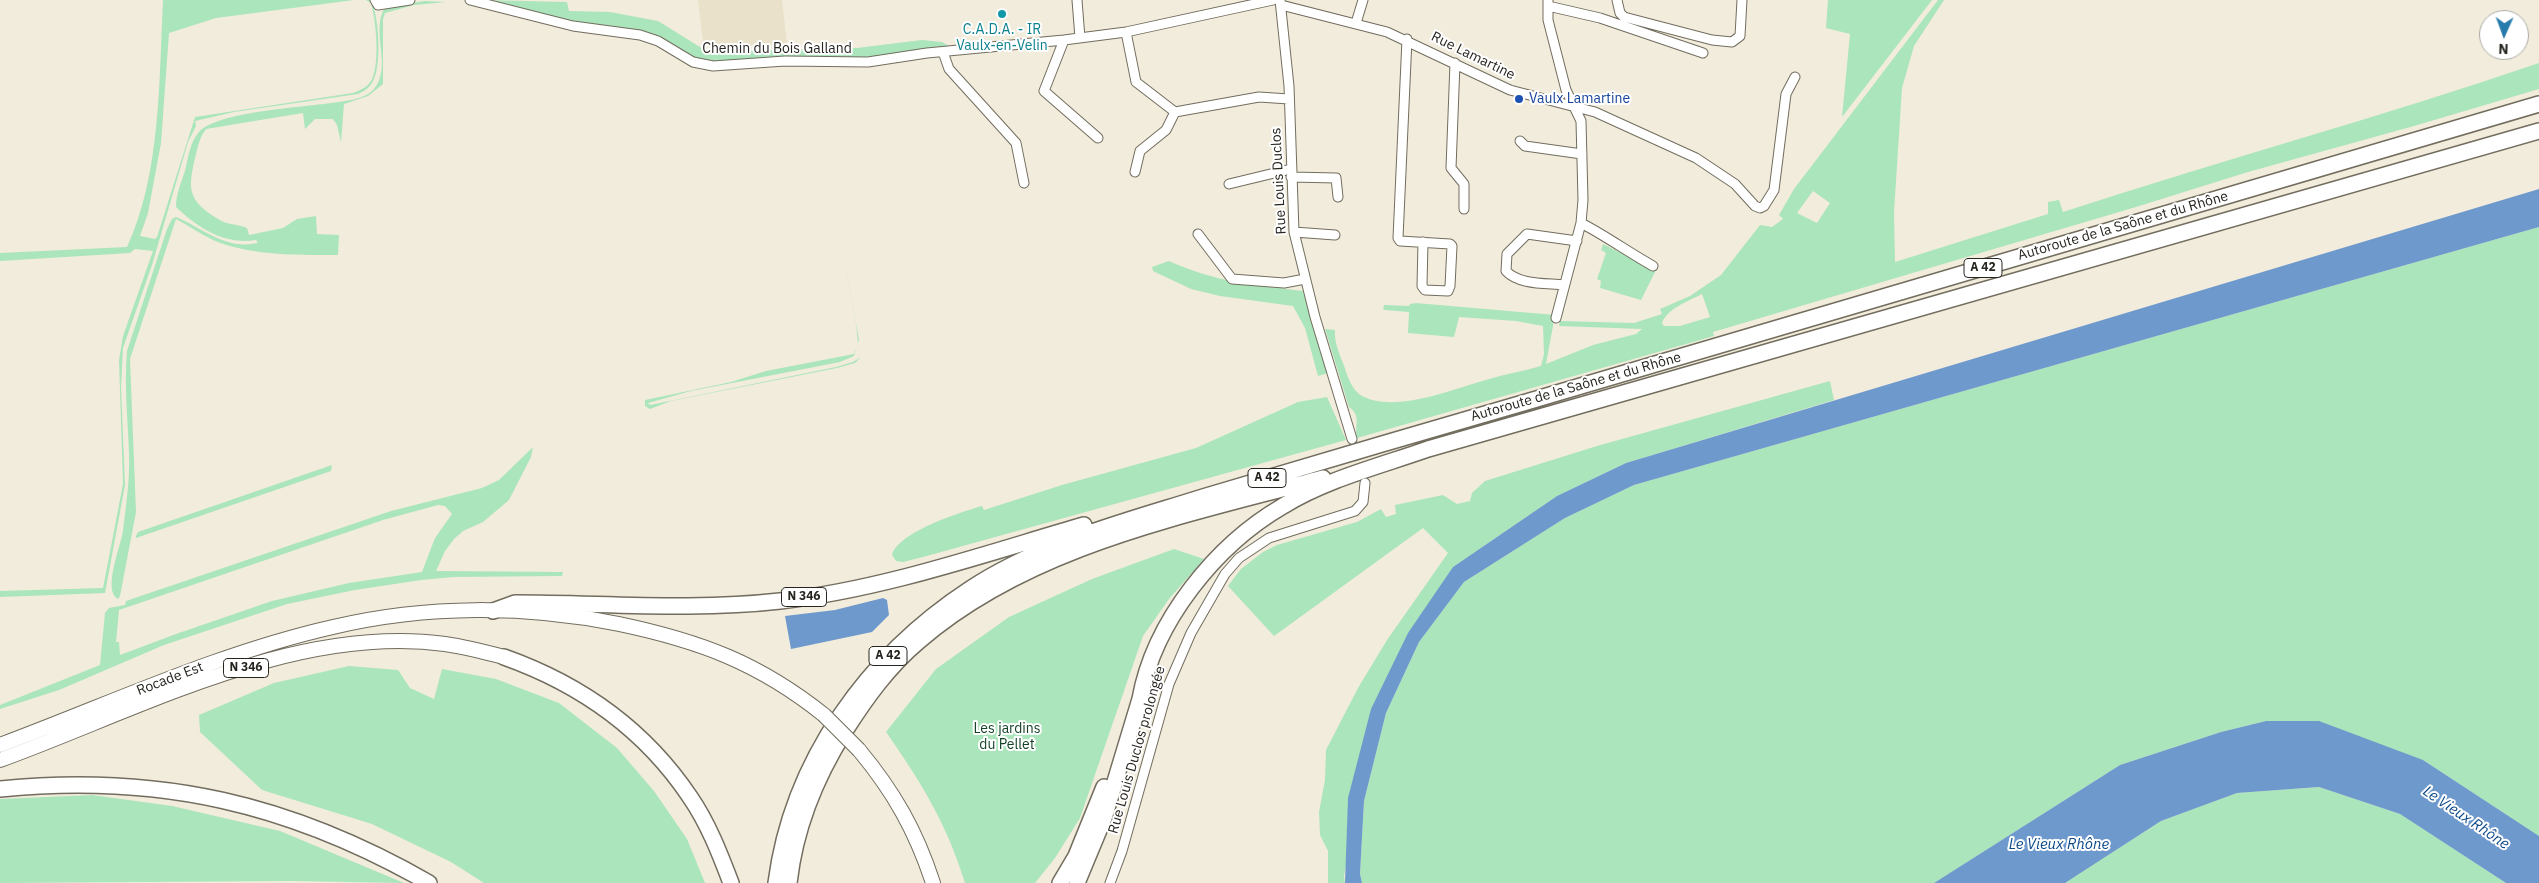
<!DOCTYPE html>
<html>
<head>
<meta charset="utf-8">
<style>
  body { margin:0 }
  #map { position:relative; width:2539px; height:883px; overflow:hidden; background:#f2ecdc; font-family:"IBM Plex Sans",sans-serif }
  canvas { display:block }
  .north { position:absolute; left:2479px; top:10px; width:50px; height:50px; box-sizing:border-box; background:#fff; border:1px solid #a9a8a5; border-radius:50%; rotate:182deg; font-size:14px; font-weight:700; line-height:20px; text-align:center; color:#27251f }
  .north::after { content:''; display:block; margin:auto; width:18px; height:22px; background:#277cac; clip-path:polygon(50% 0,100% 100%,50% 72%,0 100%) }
</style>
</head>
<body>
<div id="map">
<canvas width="2539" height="883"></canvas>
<div class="north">N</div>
</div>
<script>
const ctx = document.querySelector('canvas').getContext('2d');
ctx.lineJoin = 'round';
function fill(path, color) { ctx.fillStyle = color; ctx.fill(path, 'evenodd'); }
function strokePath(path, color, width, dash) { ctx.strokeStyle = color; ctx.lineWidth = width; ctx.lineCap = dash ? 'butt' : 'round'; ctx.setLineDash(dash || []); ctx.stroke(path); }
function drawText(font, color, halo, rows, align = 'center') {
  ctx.font = font + ' "IBM Plex Sans",sans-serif'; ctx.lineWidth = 4; ctx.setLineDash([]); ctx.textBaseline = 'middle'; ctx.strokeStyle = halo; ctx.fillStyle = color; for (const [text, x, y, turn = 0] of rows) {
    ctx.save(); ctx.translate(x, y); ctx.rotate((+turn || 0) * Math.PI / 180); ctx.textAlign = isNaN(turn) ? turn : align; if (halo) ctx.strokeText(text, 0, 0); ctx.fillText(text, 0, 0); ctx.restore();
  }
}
const built = new Path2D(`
  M 698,0 L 782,0 L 787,44 L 711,47 L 703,41 Z`);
const green = new Path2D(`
  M 163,0 L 354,0 L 216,18 L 169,33 L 161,143 L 148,213 L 140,236 L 155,239 L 157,237 L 195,117 L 353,93 C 361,90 368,87 372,79 C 380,62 376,21 371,3 L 366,0 L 371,0 C 379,16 382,65 373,81 C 370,87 365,91 358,94 L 234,112 L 195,121 L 196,126 L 188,142 L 152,265 L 123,348 L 121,387 L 125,485 L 105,593 L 0,597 L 0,591 L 103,588 L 123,484 L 119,360 L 123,336 L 153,251 L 135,249 L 130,253 L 0,261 L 0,253 L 127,247 C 161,174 159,79 163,0 Z
  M 484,0 L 567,2 L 569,11 L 610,12 L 658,21 L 708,52 L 857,48 L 922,40 L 942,42 L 949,46 L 876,58 L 719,63 L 694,59 L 670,43 L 572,23 Z
  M 1828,0 L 1932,0 L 1842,117 L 1850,34 L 1826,28 Z
  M 1938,0 L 1944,0 L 1914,46 L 1902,88 L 1894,212 L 1895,262 L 2048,214 L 2048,202 L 2059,200 L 2063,212 C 2221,160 2382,117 2539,63 L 2539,89 L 2414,126 L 2248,172 L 2136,207 L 1713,332 L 1714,336 L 1357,438 C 1354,426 1362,416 1349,407 L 1325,329 L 1335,330 C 1334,341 1339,353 1343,363 C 1347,374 1351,390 1362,396 C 1396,414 1455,388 1489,379 C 1506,374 1524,371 1541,366 L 1544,354 L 1543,326 L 1516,321 L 1459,317 L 1454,337 L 1408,333 L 1409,312 L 1385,310 L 1383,309 L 1384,305 L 1409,306 L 1410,304 L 1416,303 L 1555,315 L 1546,364 L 1593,345 L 1636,334 L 1642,329 L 1559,326 L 1560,321 L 1634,323 L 1662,314 L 1660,309 L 1690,296 L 1721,275 L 1760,225 L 1772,227 L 1783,219 L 1779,215 L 1794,189 ZM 1813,191 L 1830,203 L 1817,223 L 1797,213 ZM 1702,294 L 1710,317 L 1680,326 L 1664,326 L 1662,323 C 1668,308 1687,302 1702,294 Z
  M 425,1 L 446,2 L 414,5 L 385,13 L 383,19 L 383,84 L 368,96 L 344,104 L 341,142 L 337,125 L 333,119 L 315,119 L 305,129 L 303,113 L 206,129 C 199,138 198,147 195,158 C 188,189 187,200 218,219 C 227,225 238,224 247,228 L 249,235 L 283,228 L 297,219 L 316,216 L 317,234 L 339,235 L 338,255 C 297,255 251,256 213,240 C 200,234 188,225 176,219 L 130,359 L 136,512 L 120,596 L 118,599 C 102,591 121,545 123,531 C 126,505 130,480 129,454 C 128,420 124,386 127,351 L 167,229 L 172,219 L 176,217 C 205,229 224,250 258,243 L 256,240 C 224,245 198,228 176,207 C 176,194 181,183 185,171 C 188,158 190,142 199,132 C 216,112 303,107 331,103 C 345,101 364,100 374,89 C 392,67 372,34 383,11 L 387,7 Z
  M 839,227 L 859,340 L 854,356 L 840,362 L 691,391 L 648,403 L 650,405 L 836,367 L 853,362 L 861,357 L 855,363 L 837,368 L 671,401 L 650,409 L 645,406 L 645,400 L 650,399 L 731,382 L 766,371 L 854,354 L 858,344 L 856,324 Z
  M 2539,227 L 2539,836 L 2423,760 L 2266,721 L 2221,732 L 2120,765 L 1934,883 L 1362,883 L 1360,874 L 1364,801 L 1386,713 L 1419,642 L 1464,582 L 1565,518 L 1634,485 Z
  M 1603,244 L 1656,270 L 1641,300 L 1600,288 L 1601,281 L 1597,279 L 1606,253 L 1601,250 Z
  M 1169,261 C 1215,282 1254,285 1303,291 L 1328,373 L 1318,376 L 1305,328 L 1293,306 L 1220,296 L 1191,289 L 1153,271 L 1152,267 Z
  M 1830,381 L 1834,400 L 1626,463 L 1557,496 L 1453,567 L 1371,709 L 1344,877 L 1345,883 L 1328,883 L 1328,851 L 1320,835 L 1319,812 L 1325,780 L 1326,750 L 1358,688 L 1387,640 L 1448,553 L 1423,528 L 1274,636 L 1228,586 L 1241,569 L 1263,552 L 1277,545 L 1357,522 L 1381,509 L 1386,517 L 1396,514 L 1395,505 L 1443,495 L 1457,504 L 1470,501 L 1472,493 L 1485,481 L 1597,446 Z
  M 1327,397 L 1346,440 L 923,557 L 903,562 L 896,561 L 892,555 C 898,532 961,512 982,506 L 984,510 L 1062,485 L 1196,448 L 1298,402 Z
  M 533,447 L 531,457 L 509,500 L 483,522 L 463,531 L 454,539 L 445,551 L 436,571 L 563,572 L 562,576 L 453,577 L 421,580 L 355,590 L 287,604 L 164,645 L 59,690 L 0,709 L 0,705 L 100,665 L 105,613 L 109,608 L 125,605 L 126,601 L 391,511 L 482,488 L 499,480 ZM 438,505 L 445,506 L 452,514 L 435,538 L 422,572 L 349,583 L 272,601 L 176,634 L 120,655 L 119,642 L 116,642 L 119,610 L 383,520 Z
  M 332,465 L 331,471 L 136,538 L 136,536 L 138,532 Z
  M 1174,549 L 1204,559 L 1169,599 L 1143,636 L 1080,818 L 1055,858 L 1035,883 L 965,883 C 947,824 921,782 886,732 L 936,669 L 1009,617 L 1092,579 Z
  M 349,666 L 398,670 L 410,688 L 434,699 L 442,669 L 496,679 L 559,703 L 617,748 L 654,791 L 687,839 L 705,883 L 484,883 L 451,862 L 372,824 L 262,790 L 200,732 L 199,715 L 274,683 Z
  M 2319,787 L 2400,814 L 2506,883 L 2065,883 L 2161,821 L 2237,793 Z
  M 92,795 L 172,806 L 280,831 L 404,883 L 291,881 L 0,883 L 0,799 Z`);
const water = new Path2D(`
  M 2539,189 L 2539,227 L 1634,485 L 1565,518 L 1464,582 L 1419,642 L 1386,713 L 1364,801 L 1360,874 L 1362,883 L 1345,883 L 1348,798 L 1371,709 L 1408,633 L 1453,567 L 1557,496 L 1626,463 Z
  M 883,598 L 887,600 L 889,615 L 872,632 L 791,649 L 785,616 L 835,610 Z
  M 2266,721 L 2319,721 L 2423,760 L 2539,836 L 2539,883 L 2506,883 L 2400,814 L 2319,787 L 2237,793 L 2161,821 L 2065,883 L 1934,883 L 2120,765 L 2221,732 Z`);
const minorTunnel = new Path2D(`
  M 1352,439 L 1363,474`);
const minor = new Path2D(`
  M 375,0 L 378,5 L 410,0
  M 470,0 L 573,26 L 640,35 L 658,41 L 693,62 L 713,66 L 785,61 L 868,62 L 927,53 L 1064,40 L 1126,32 L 1273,0
  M 1077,0 L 1080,38
  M 1280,0 L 1289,86 L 1294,232 L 1315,317 L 1352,439
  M 1548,0 L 1548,20 L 1566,90 L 1581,121 L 1583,200 L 1581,223 L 1556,318
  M 1617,0 L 1620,13 L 1624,17 L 1712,40 L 1732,42 L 1740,36 L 1742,0
  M 1281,5 L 1387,32 L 1510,90 L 1595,112 L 1696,158 L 1735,184 L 1755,206 L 1760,208 L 1764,206 L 1774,190 L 1786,94 L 1795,77
  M 1548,6 L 1600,18 L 1703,53
  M 1356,23 L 1363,0
  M 1126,32 L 1136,82 L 1175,112 L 1259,97 L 1289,99
  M 1407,39 L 1398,238 L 1400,241 L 1450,244 L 1452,246 L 1450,286 L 1448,291 L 1425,290 L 1422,286 L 1423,242
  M 1064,40 L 1044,91 L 1098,138
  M 943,52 L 949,69 L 1016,143 L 1024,183
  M 1455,63 L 1451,168 L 1464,184 L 1464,209
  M 1520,141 L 1525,146 L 1582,154
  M 1135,172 L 1140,151 L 1166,130 L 1175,112
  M 1291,177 L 1336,178 L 1338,197
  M 1229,184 L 1291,169
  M 1581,223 C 1606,236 1628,252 1653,266
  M 1294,232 L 1335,235
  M 1198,234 L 1232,279 L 1284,283 L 1305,279
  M 1564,285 C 1546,283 1519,285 1506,271 L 1507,254 L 1527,234 L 1577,241
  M 1110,883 L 1122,851 L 1169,684 L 1191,633 L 1225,574 L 1239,558 L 1269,538 L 1355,511 L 1363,502 L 1365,483`);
const trunk = new Path2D(`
  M 0,745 C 110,704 218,653 333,627 C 426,605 525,605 619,624 C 700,641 759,663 824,715
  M 859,750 C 894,792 916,831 933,883
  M 0,760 C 138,710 294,624 445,644 C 465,647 485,652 504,657`);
const motorway = new Path2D(`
  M 493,611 L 515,603 C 603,603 691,611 780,601 C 884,589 984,554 1084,525
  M 504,657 C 580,684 645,730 690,797 C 708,823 720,854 731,883
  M 0,789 C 159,773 291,804 429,883
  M 776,883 C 792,760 868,656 970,589 C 1040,543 1124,522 1203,497 C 1310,465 1416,434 1523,403 C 1862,305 2200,202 2539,104
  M 789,883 C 795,829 816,777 845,731 C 866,698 889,666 919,641 C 1030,545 1185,516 1323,478
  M 1060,883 L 1076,856 L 1104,787
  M 1077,883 L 1104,818 L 1140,699 C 1154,621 1216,545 1283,506 C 1327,479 1380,466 1428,449 L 2539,131`);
const trunkBridge = new Path2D(`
  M 824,715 L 859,750`);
const markers = [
  [1002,14,5,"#0f9aa8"],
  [1519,99,5,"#1a4fb4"]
];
const shields = [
  [1983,268,38],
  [1267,478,38],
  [804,597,45],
  [888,656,38],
  [246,668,45]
];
const shieldNames = [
  ["A 42",1983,268],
  ["A 42",1267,478],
  ["N 346",804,597],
  ["A 42",888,656],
  ["N 346",246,668]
];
const cultureNames = [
  ["C.A.D.A. - IR",1002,30],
  ["Vaulx-en-Velin",1002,46]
];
const streetNames = [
  ["Chemin du Bois Galland",777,49],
  ["Rue Lamartine",1473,56,26],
  ["Rue Louis Duclos",1279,181,-93],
  ["Autoroute de la Saône et du Rhône",2123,226,-16],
  ["Autoroute de la Saône et du Rhône",1576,387,-16],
  ["Rocade Est",170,679,-21],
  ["Rue Louis Duclos prolongée",1137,750,-74]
];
const transitNames = [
  ["Vaulx Lamartine",1529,99]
];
const parkNames = [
  ["Les jardins",1007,729],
  ["du Pellet",1007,745]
];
const waterNames = [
  ["Le Vieux Rhône",2466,818,34],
  ["Le Vieux Rhône",2059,845]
];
fill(built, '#e9e1ca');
fill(green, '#abe5bb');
fill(water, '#6e99cc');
strokePath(minorTunnel, '#c9c4b6', 9, [9, 4.5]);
strokePath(minor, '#726d5e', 11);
strokePath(trunk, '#726d5e', 16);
strokePath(motorway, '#726d5e', 18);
strokePath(minor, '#fff', 9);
strokePath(trunk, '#fff', 14);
strokePath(motorway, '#fff', 15);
strokePath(trunkBridge, '#726d5e', 16, []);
strokePath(trunkBridge, '#fff', 14);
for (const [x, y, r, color] of markers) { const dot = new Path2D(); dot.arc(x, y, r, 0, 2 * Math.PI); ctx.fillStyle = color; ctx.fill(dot); strokePath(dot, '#fff', 2); }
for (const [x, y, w] of shields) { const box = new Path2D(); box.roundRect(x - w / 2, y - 9.5, w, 19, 4); ctx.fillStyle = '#fff'; ctx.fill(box); strokePath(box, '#27251f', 1); }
drawText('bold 12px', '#27251f', null, shieldNames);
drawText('14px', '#0d838f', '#fff', cultureNames);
drawText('14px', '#27251f', '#fff', streetNames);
drawText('14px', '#164399', '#fff', transitNames, 'left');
drawText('14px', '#134225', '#fff', parkNames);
drawText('italic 15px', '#0c4a89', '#fff', waterNames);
</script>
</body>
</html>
